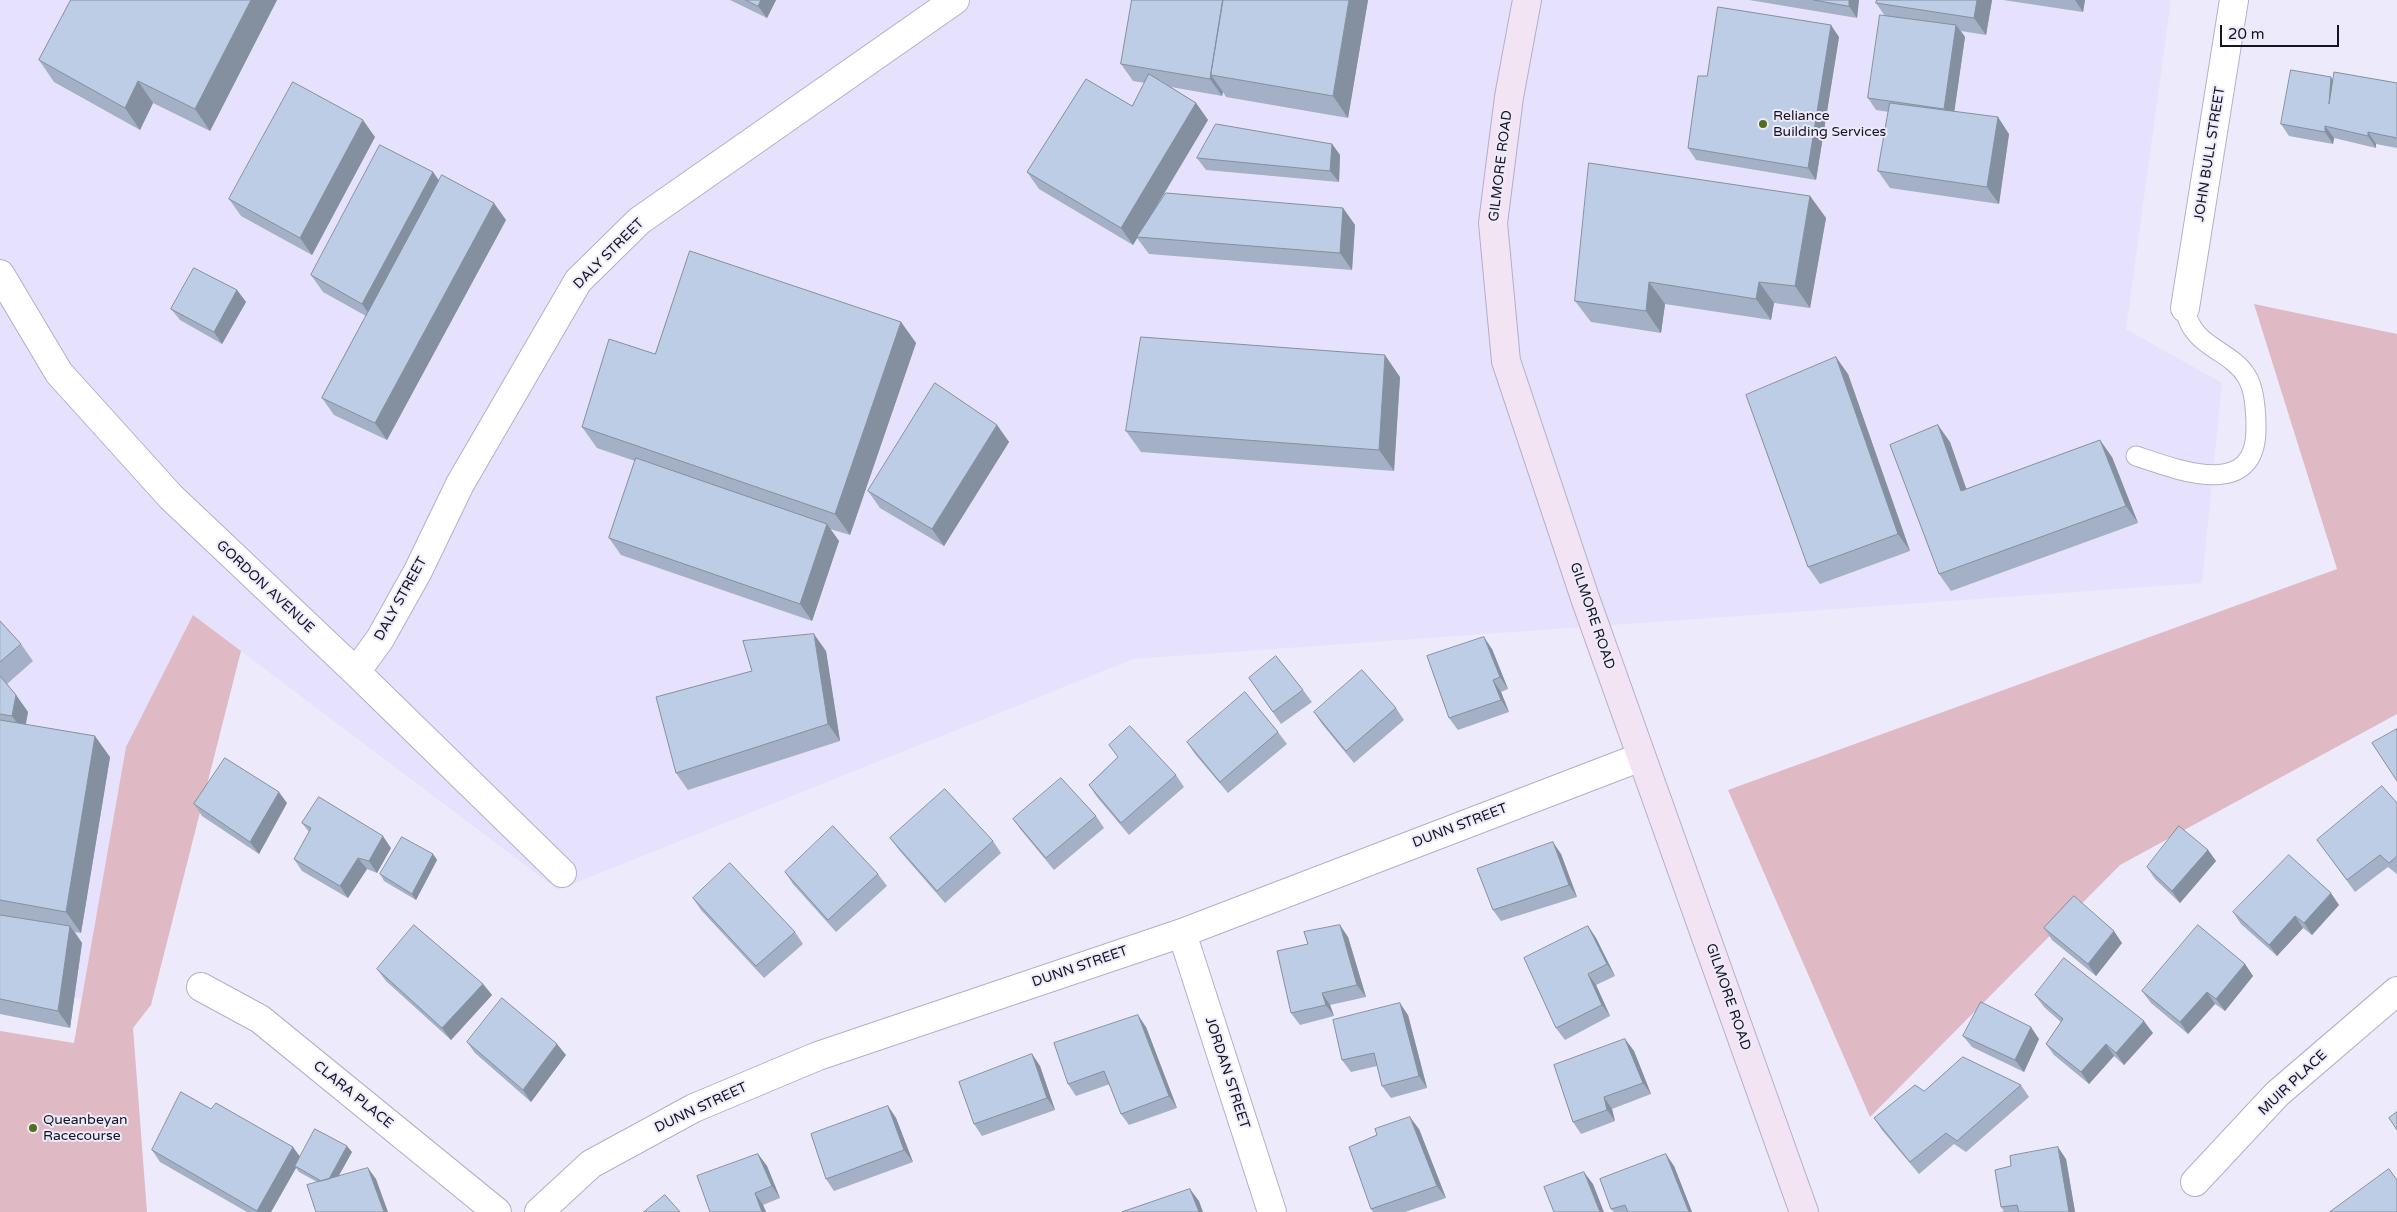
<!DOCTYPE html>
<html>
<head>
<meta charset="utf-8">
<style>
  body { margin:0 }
  #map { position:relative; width:2397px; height:1212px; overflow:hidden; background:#edeafb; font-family:"Varela Round",sans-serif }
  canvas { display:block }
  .scale { position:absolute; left:2220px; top:25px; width:119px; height:22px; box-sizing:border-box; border:2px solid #16141e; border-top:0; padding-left:6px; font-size:15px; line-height:18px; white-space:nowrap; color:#16141e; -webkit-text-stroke:4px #edeafb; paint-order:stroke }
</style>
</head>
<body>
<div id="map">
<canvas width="2397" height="1212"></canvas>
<div class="scale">20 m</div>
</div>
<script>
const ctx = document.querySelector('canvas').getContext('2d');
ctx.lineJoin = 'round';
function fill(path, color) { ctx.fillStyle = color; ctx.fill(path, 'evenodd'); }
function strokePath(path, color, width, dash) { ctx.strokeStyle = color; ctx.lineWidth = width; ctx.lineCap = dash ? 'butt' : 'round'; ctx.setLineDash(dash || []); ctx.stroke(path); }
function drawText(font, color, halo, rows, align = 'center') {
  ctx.font = font + ' "Varela Round",sans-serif'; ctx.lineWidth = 4; ctx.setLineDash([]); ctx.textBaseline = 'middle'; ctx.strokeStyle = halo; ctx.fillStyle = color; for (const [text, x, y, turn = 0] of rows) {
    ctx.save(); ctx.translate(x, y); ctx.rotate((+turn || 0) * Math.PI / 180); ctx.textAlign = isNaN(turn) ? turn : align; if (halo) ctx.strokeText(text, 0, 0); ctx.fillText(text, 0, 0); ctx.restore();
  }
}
const built = new Path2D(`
  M 0,0 L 2171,0 L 2126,329 L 2222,383 L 2202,583 L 1133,659 L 558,890 L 241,651 L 138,1007 L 0,987 Z`);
const green = new Path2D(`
  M 2254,304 L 2397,334 L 2397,714 L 2120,865 L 1870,1117 L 1728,790 L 2337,569 Z
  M 193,615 L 241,651 L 151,1005 L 133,1028 L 147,1212 L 0,1212 L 0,1031 L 74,1043 L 126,747 Z`);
const lane = new Path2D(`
  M 2136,456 C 2178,470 2256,501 2256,429 C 2256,414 2255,390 2247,377 C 2231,349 2191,348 2185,308`);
const street = new Path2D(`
  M 0,274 L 59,373 L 171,497 L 356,672 L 562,873
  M 2185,308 L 2234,0
  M 356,672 L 380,639 L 418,571 L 460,484 L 578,281 L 639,221 L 955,0
  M 1182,933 L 1272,1212
  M 201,987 L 260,1019 L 497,1212
  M 2195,1182 L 2277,1094 L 2397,991
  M 539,1212 L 591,1164 L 694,1108 L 818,1056 L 1182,933 L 1641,757`);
const secondary = new Path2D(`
  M 1527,0 L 1509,97 L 1493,223 L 1506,361 L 1585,598 L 1804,1212`);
const wall = new Path2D(`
  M 71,0 L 277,0 L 210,131 L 153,103 L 140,130 L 54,82 L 39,60 Z
  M 730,0 L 776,0 L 767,18 Z
  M 1132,0 L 1368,0 L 1348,118 L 1226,97 L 1223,92 L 1222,96 L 1171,87 L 1196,103 L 1208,120 L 1148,221 L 1343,208 L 1355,225 L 1352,270 L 1149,254 L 1137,238 L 1133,245 L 1039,189 L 1027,172 L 1132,106 L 1145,83 L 1133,81 L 1121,64 Z
  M 1749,0 L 1859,0 L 1857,18 Z
  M 1877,0 L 1992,0 L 1986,35 L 1961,31 L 1965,37 L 1954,111 L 2009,134 L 1999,204 L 1890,188 L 1878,171 L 1889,112 L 1876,110 L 1868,98 L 1885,16 L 1876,3 Z
  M 2003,0 L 2085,0 L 2083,12 Z
  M 1839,37 L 1816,180 L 1696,160 L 1688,148 L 1707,76 Z
  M 2333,79 L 2397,83 L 2397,148 L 2376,144 L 2376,148 L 2334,138 L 2333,144 L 2289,136 L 2281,124 Z
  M 375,137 L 312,255 L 241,216 L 229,199 Z
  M 1332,144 L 1340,155 L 1339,182 L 1206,170 L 1197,158 Z
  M 433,172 L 439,181 L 506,220 L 387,440 L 334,415 L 322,398 L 366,316 L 323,292 L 311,275 Z
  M 1810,196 L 1826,218 L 1810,308 L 1774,303 L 1771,320 L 1665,304 L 1661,333 L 1591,322 L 1575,301 Z
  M 237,290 L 246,302 L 222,344 L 180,320 L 171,309 Z
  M 901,322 L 916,343 L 850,535 L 830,529 L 839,541 L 812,621 L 621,555 L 609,538 L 635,461 L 597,448 L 582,427 L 655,354 Z
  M 1848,374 L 1910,551 L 1820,584 L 1808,567 Z
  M 1400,377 L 1394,471 L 1141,452 L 1126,431 Z
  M 997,425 L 1009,442 L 944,546 L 880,508 L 868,491 Z
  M 1950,442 L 1966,489 L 2112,457 L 2138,523 L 1951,591 L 1939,574 Z
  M 0,621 L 21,644 L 33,661 L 7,684 L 16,695 L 28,712 L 26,724 L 110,757 L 81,933 L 75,932 L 82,943 L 70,1028 L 0,1014 Z
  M 1492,649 L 1508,689 L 1501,692 L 1509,712 L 1458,730 L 1449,718 Z
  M 826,651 L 840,741 L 688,790 L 676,773 Z
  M 1249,678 L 1303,690 L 1312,702 L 1281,724 Z
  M 1396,708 L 1404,720 L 1354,763 L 1322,724 L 1314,712 Z
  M 1278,732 L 1287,744 L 1228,793 L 1195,754 L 1187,742 Z
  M 1118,757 L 1176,775 L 1184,787 L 1129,835 L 1097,797 L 1089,785 Z
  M 287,803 L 259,854 L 202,816 L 194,804 Z
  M 2397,803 L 2397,874 L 2388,867 L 2355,892 L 2326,852 Z
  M 1096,816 L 1104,828 L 1054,870 L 1021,830 L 1013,819 Z
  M 302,823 L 391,848 L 377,873 L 367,869 L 348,898 L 302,871 L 294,859 L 309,832 Z
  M 890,838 L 993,841 L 1001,853 L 945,903 L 899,850 Z
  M 2208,850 L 2216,861 L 2180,903 L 2155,879 L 2147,867 Z
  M 433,854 L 437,860 L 416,900 L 384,881 L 380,874 Z
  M 1561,854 L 1577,897 L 1501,921 L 1493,910 Z
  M 785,872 L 878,874 L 887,886 L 836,932 L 793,884 Z
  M 693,898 L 795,932 L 803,944 L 764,978 L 701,910 Z
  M 2339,905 L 2312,935 L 2303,928 L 2277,956 L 2241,924 L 2233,912 Z
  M 1588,926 L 1596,938 L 1615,976 L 1596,985 L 1610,1016 L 1565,1040 L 1556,1028 Z
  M 2044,928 L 2122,943 L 2096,976 L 2052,940 Z
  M 1348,937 L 1366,997 L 1330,1005 L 1334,1016 L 1300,1025 L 1291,1013 Z
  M 2245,964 L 2253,976 L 2225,1011 L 2215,1004 L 2188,1034 L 2151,1003 L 2142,991 Z
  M 377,969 L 483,984 L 492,995 L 451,1040 L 386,981 Z
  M 2035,995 L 2153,1033 L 2124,1065 L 2114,1056 L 2089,1084 L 2054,1055 L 2046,1044 L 2061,1022 L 2044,1007 Z
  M 1408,1015 L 1427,1088 L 1391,1098 L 1382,1086 L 1377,1066 L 1351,1072 L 1342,1060 Z
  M 1146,1027 L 1177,1108 L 1129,1125 L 1121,1114 L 1110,1084 L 1076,1096 L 1068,1084 Z
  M 1963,1036 L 2039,1039 L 2024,1072 L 1972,1047 Z
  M 1625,1039 L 1634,1051 L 1651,1094 L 1612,1109 L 1615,1121 L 1581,1134 L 1573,1122 Z
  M 467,1042 L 566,1055 L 531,1102 L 475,1053 Z
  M 1032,1054 L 1040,1066 L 1055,1110 L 982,1136 L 974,1124 Z
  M 2021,1085 L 2029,1097 L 1966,1152 L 1954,1144 L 1919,1174 L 1882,1130 L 1874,1118 L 1924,1091 Z
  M 888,1106 L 896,1118 L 913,1162 L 834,1191 L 826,1179 Z
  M 211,1109 L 300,1157 L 352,1152 L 338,1176 L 376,1179 L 317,1182 L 299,1172 L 296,1168 L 271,1212 L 247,1212 L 160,1162 L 152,1150 Z
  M 1419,1129 L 1446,1198 L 1405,1212 L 1373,1212 L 1371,1209 Z
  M 758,1154 L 767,1166 L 780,1198 L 763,1205 L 766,1212 L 710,1212 Z
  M 2066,1159 L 2075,1212 L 2000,1212 L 2004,1211 L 2001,1207 Z
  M 1674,1166 L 1692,1212 L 1614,1212 L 1611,1209 Z`);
const shadedWall = new Path2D(`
  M 251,0 L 277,0 L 210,131 L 195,109 Z
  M 761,0 L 776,0 L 767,18 L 758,6 Z
  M 1349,0 L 1368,0 L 1348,118 L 1333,96 Z
  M 1849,0 L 1859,0 L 1857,18 L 1849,6 Z
  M 1977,0 L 1992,0 L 1986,35 L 1974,18 Z
  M 2075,0 L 2085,0 L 2083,12 Z
  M 1831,25 L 1839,37 L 1816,180 L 1808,168 Z
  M 1956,25 L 1965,37 L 1953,121 L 1944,109 Z
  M 1211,75 L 1223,92 L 1222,96 L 1210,79 Z
  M 2331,77 L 2339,89 L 2329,104 Z
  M 138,81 L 153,103 L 140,130 L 125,108 Z
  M 1196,103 L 1208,120 L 1133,245 L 1121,228 Z
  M 1998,117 L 2009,134 L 1999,204 L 1987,187 Z
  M 363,120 L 375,137 L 312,255 L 300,238 Z
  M 2325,126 L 2334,138 L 2333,144 L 2325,132 Z
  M 2368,132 L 2376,144 L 2376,148 L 2368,136 Z
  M 1332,144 L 1340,155 L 1339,182 L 1330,171 Z
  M 433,172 L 445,189 L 374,321 L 362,304 Z
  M 1810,196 L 1826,218 L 1810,308 L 1795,286 Z
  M 494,203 L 506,220 L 387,440 L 375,423 Z
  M 1343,208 L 1355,225 L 1352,270 L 1340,253 Z
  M 1649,282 L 1665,304 L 1661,333 L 1646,311 Z
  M 1759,282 L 1774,303 L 1771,320 L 1756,299 Z
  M 237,290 L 246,302 L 222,344 L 214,332 Z
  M 901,322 L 916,343 L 850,535 L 835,514 Z
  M 1385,355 L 1400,377 L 1394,471 L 1379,450 Z
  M 1836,357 L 1848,374 L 1910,551 L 1898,534 Z
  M 997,425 L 1009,442 L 944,546 L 932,529 Z
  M 1938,425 L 1950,442 L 1973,508 L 1961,491 Z
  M 2100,440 L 2112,457 L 2138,523 L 2126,506 Z
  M 827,524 L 839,541 L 812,621 L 800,604 Z
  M 814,634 L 826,651 L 840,741 L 828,724 Z
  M 1484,637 L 1492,649 L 1508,689 L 1500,677 Z
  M 1493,680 L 1501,692 L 1509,712 L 1501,700 Z
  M 16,695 L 28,712 L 24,733 L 12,716 Z
  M 95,736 L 110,757 L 81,933 L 66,912 Z
  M 279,792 L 287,803 L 259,854 L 250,842 Z
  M 383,836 L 391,848 L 377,873 L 369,861 Z
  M 1553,842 L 1561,854 L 1577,897 L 1569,885 Z
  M 2208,850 L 2216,861 L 2180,903 L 2172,891 Z
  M 433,854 L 437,860 L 416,900 L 412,894 Z
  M 358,858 L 367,869 L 348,898 L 340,886 Z
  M 2331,893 L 2339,905 L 2312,935 L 2304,923 Z
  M 2295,916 L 2303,928 L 2277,956 L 2269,945 Z
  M 1340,925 L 1348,937 L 1366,997 L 1357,985 Z
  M 70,926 L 82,943 L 70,1028 L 58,1011 Z
  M 1588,926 L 1596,938 L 1615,976 L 1607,964 Z
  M 2114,931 L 2122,943 L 2096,976 L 2088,964 Z
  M 2245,964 L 2253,976 L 2225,1011 L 2216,999 Z
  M 1588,974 L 1596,985 L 1610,1016 L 1602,1005 Z
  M 483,984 L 492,995 L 451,1040 L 442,1028 Z
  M 2207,992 L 2215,1004 L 2188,1034 L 2180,1022 Z
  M 1322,993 L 1330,1005 L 1334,1016 L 1326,1005 Z
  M 1400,1003 L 1408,1015 L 1427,1088 L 1419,1076 Z
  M 1138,1015 L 1146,1027 L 1177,1108 L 1169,1096 Z
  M 2144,1021 L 2153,1033 L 2124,1065 L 2116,1053 Z
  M 2031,1027 L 2039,1039 L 2024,1072 L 2015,1060 Z
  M 1625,1039 L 1634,1051 L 1651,1094 L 1643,1083 Z
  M 557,1044 L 566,1055 L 531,1102 L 523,1090 Z
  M 2106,1044 L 2114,1056 L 2089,1084 L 2081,1072 Z
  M 1032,1054 L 1040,1066 L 1055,1110 L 1047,1098 Z
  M 1604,1097 L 1612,1109 L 1615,1121 L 1607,1110 Z
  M 888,1106 L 896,1118 L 913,1162 L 904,1150 Z
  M 1410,1117 L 1419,1129 L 1446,1198 L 1437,1186 Z
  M 347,1146 L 352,1152 L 331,1190 L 326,1184 Z
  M 293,1147 L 301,1158 L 295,1166 L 296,1168 L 271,1212 L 258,1212 L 257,1211 Z
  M 2058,1147 L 2066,1159 L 2075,1212 L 2069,1212 Z
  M 758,1154 L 767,1166 L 780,1198 L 772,1186 Z
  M 1666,1154 L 1674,1166 L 1692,1212 L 1689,1212 Z
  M 368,1168 L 376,1179 L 388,1212 L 384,1212 Z
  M 1584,1172 L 1593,1184 L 1604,1212 L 1600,1212 Z
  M 1190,1189 L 1199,1201 L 1203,1212 L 1199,1212 Z
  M 755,1193 L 763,1205 L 766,1212 L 762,1212 Z`);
const building = new Path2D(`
  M 71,0 L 251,0 L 195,109 L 138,81 L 125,108 L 39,60 Z
  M 746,0 L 761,0 L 758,6 Z
  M 1132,0 L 1223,0 L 1210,79 L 1121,64 Z
  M 1223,0 L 1349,0 L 1333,96 L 1211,75 Z
  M 1814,0 L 1849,0 L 1849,6 Z
  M 1877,0 L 1977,0 L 1974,18 L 1876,3 Z
  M 1718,7 L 1831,25 L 1808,168 L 1688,148 L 1698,76 L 1707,76 Z
  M 1880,15 L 1956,25 L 1944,109 L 1868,98 Z
  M 2291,70 L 2331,77 L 2329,104 L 2334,72 L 2397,83 L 2397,138 L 2368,132 L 2368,136 L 2325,126 L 2325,132 L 2281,124 Z
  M 1149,74 L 1196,103 L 1121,228 L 1027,172 L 1086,79 L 1132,106 Z
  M 293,82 L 363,120 L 300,238 L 229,199 Z
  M 1890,103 L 1998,117 L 1987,187 L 1878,171 Z
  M 1216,124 L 1332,144 L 1330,171 L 1197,158 Z
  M 380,145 L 433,172 L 362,304 L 311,275 Z
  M 1589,163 L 1810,196 L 1795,286 L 1759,282 L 1756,299 L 1649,282 L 1646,311 L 1575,301 Z
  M 442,175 L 494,203 L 375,423 L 322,398 Z
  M 1166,193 L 1343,208 L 1340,253 L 1137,237 Z
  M 690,251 L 901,322 L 835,514 L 582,427 L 609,339 L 655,354 Z
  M 194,268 L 237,290 L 214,332 L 171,309 Z
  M 1141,337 L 1385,355 L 1379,450 L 1126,431 Z
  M 1836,357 L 1898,534 L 1808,567 L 1746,395 Z
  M 935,383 L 997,425 L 932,529 L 868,491 Z
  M 1938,425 L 1961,491 L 2100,440 L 2126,506 L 1939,574 L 1890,445 Z
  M 636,458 L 827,524 L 800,604 L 609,538 Z
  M 0,621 L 21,644 L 0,662 Z
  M 814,634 L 828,724 L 676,773 L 656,697 L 752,671 L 743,641 Z
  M 1484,637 L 1500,677 L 1493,680 L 1501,700 L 1449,718 L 1427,656 Z
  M 1276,656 L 1303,690 L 1273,712 L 1249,678 Z
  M 1362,670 L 1396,708 L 1346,751 L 1314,712 Z
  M 0,676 L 16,695 L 12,716 L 0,714 Z
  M 1245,692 L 1278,732 L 1220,782 L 1187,742 Z
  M 0,720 L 95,736 L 66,912 L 0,900 Z
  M 1130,726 L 1176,775 L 1121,823 L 1089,785 L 1118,757 L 1109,745 Z
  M 2397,729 L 2397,781 L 2372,743 Z
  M 225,758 L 279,792 L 250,842 L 194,804 Z
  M 1061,778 L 1096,816 L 1046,858 L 1013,819 Z
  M 2382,786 L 2397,803 L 2397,856 L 2389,863 L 2380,855 L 2347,880 L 2317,840 Z
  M 945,789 L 993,841 L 937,891 L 890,838 Z
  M 319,797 L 383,836 L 369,861 L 358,858 L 340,886 L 294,859 L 311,828 L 302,823 Z
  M 833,826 L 878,874 L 828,920 L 785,872 Z
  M 2179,826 L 2208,850 L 2172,891 L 2147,867 Z
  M 402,837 L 433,854 L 412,894 L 380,874 Z
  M 1553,842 L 1569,885 L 1493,910 L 1477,869 Z
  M 2289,855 L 2331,893 L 2304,923 L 2295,916 L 2269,945 L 2233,912 Z
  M 730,863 L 795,932 L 756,966 L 693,898 Z
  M 2074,896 L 2114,931 L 2088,964 L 2044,928 Z
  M 0,915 L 70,926 L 58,1011 L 0,999 Z
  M 414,925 L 483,984 L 442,1028 L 377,969 Z
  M 1340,925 L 1357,985 L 1322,993 L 1326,1005 L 1291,1013 L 1277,951 L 1308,944 L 1304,932 Z
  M 2198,925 L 2245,964 L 2216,999 L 2207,992 L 2180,1022 L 2142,991 Z
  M 1588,926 L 1607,964 L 1588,974 L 1602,1005 L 1556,1028 L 1524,958 Z
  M 2064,958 L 2144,1021 L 2116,1053 L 2106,1044 L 2081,1072 L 2046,1044 L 2063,1019 L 2035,995 Z
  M 502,998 L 557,1044 L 523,1090 L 467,1042 Z
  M 1981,1002 L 2031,1027 L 2015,1060 L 1963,1036 Z
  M 1400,1003 L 1419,1076 L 1382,1086 L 1374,1053 L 1342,1060 L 1333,1020 Z
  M 1138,1015 L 1169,1096 L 1121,1114 L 1104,1071 L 1068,1084 L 1054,1043 Z
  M 1625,1039 L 1643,1083 L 1604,1097 L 1607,1110 L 1573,1122 L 1554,1065 Z
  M 1032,1054 L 1047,1098 L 974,1124 L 959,1082 Z
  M 1963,1057 L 2021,1085 L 1957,1141 L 1946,1133 L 1910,1162 L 1874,1118 L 1915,1085 L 1924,1091 Z
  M 181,1092 L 211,1109 L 216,1103 L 293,1147 L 257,1211 L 152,1150 Z
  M 888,1106 L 904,1150 L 826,1179 L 811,1134 Z
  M 2397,1112 L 2397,1130 L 2389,1118 Z
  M 1410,1117 L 1437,1186 L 1371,1209 L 1349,1147 L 1377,1135 L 1375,1129 Z
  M 315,1129 L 347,1146 L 329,1179 L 321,1181 L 295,1166 Z
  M 2058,1147 L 2069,1212 L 2019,1212 L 2017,1205 L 2001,1207 L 1995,1170 L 2011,1166 L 2010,1156 Z
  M 758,1154 L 772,1186 L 755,1193 L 762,1212 L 710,1212 L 697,1176 Z
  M 1666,1154 L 1689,1212 L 1628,1212 L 1625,1205 L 1611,1209 L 1600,1179 Z
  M 368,1168 L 384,1212 L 316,1212 L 307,1185 Z
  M 2389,1169 L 2397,1180 L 2397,1212 L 2330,1212 Z
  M 1584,1172 L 1600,1212 L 1554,1212 L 1544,1187 Z
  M 1190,1189 L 1199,1212 L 1122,1212 Z
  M 665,1195 L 680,1212 L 644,1212 Z`);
const markers = [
  [1763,124,5,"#546d1f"],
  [33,1128,5,"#546d1f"]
];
const poiNames = [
  ["Reliance",1773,116],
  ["Building Services",1773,132],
  ["Queanbeyan",43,1120],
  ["Racecourse",43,1136]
];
const streetNames = [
  ["JOHN BULL STREET",2210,154,-81],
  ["GILMORE ROAD",1501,166,-83],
  ["DALY STREET",609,254,-45],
  ["GORDON AVENUE",265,587,43],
  ["DALY STREET",401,599,-61],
  ["GILMORE ROAD",1592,616,71],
  ["DUNN STREET",1460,826,-21],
  ["DUNN STREET",1080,967,-19],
  ["GILMORE ROAD",1728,997,71],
  ["JORDAN STREET",1227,1073,72],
  ["MUIR PLACE",2293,1083,-43],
  ["CLARA PLACE",353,1095,39],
  ["DUNN STREET",701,1108,-25]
];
fill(built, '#e6e2fe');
fill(green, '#dfbac5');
strokePath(lane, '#b3afca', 21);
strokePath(street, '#b3afca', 30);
strokePath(secondary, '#b3afca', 30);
strokePath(lane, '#fff', 19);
strokePath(street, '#fff', 28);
strokePath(secondary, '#f3e4f4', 28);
fill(wall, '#a3b0c5');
fill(shadedWall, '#8490a0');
fill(building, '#bdcde5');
strokePath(building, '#8490a0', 1);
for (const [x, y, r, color] of markers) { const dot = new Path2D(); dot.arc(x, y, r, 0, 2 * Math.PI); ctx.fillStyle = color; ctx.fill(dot); strokePath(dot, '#edeafb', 2); }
drawText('14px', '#16141e', '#edeafb', poiNames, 'left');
drawText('14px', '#16141e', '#edeafb', streetNames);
</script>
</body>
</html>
